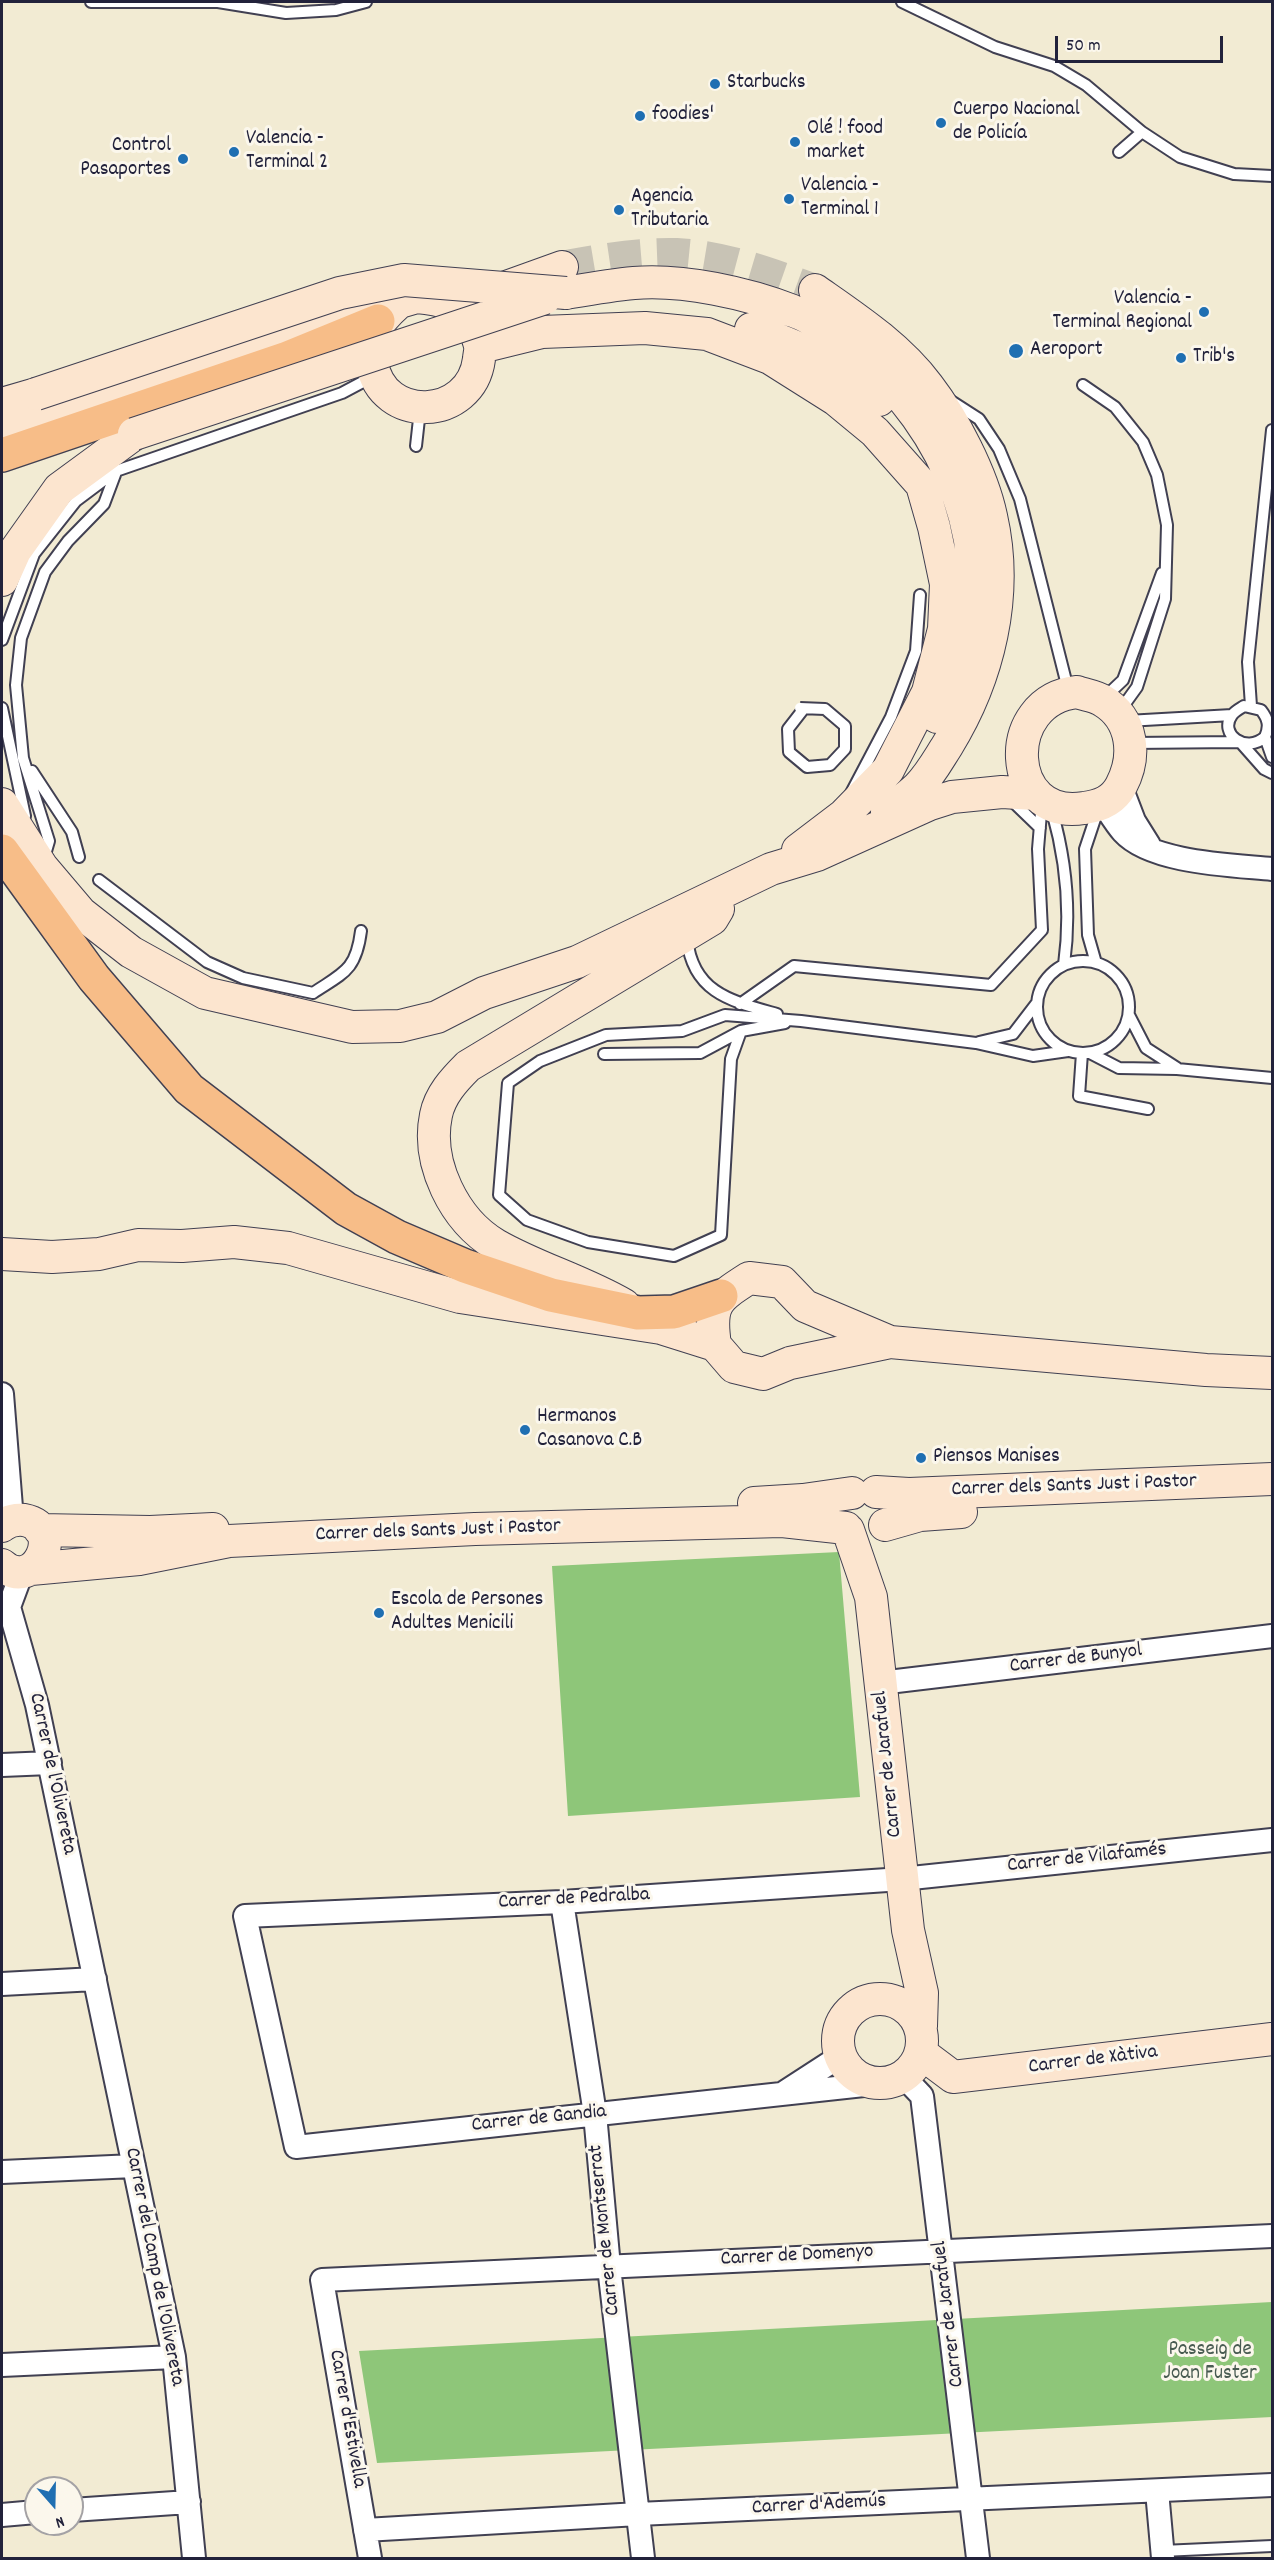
<!DOCTYPE html>
<html>
<head>
<meta charset="utf-8">
<style>
  body { margin:0 }
  #map { position:relative; width:1274px; height:2560px; overflow:hidden; background:#f2ebd3; font-family:Dekko,sans-serif }
  canvas { display:block }
  .frame { position:absolute; inset:0; border:3px solid #22223b; pointer-events:none }
  .north { position:absolute; left:24px; top:2476px; width:60px; height:60px; box-sizing:border-box; background:#fbf7ec; border:2px solid #a4a2a5; border-radius:50%; rotate:160deg; font-size:16px; font-weight:700; line-height:24px; text-align:center; color:#22223b }
  .north::after { content:''; display:block; margin:auto; width:21px; height:27px; background:#1f6fb2; clip-path:polygon(50% 0,100% 100%,50% 72%,0 100%) }
  .scale { position:absolute; left:1055px; top:36px; width:168px; height:27px; box-sizing:border-box; border:3px solid #22223b; border-top:0; padding-left:8px; font-size:18px; line-height:21px; white-space:nowrap; color:#22223b; -webkit-text-stroke:4px #fbf7ec; paint-order:stroke }
</style>
</head>
<body>
<div id="map">
<canvas width="1274" height="2560"></canvas>
<div class="frame"></div>
<div class="north">N</div>
<div class="scale">50 m</div>
</div>
<script>
const ctx = document.querySelector('canvas').getContext('2d');
ctx.lineJoin = 'round';
function fill(path, color) { ctx.fillStyle = color; ctx.fill(path, 'evenodd'); }
function strokePath(path, color, width, dash) { ctx.strokeStyle = color; ctx.lineWidth = width; ctx.lineCap = dash ? 'butt' : 'round'; ctx.setLineDash(dash || []); ctx.stroke(path); }
function drawText(font, color, halo, rows, align = 'center') {
  ctx.font = font + ' Dekko,sans-serif'; ctx.lineWidth = 6; ctx.setLineDash([]); ctx.textBaseline = 'middle'; ctx.strokeStyle = halo; ctx.fillStyle = color; for (const [text, x, y, turn = 0] of rows) {
    ctx.save(); ctx.translate(x, y); ctx.rotate((+turn || 0) * Math.PI / 180); ctx.textAlign = isNaN(turn) ? turn : align; if (halo) ctx.strokeText(text, 0, 0); ctx.fillText(text, 0, 0); ctx.restore();
  }
}
const green = new Path2D(`
  M 839,1552 L 860,1797 L 568,1816 L 552,1566 Z
  M 1272,2302 L 1272,2417 L 377,2463 L 359,2351 Z`);
const secondaryTunnel = new Path2D(`
  M 562,267 C 600,260 638,253 677,254 C 723,256 771,274 815,290`);
const lane = new Path2D(`
  M 91,2 L 218,2 L 286,13 L 336,10 L 366,2
  M 902,2 L 995,47 L 1054,66 L 1086,85 L 1142,132 L 1180,157 L 1234,174 L 1272,176
  M 1119,152 L 1142,132
  M 1083,385 L 1115,407 L 1143,442 L 1157,475 L 1167,525 L 1165,599 L 1137,687 L 1119,712
  M 951,401 L 979,419 L 999,449 L 1020,499 L 1069,693
  M 416,446 L 420,410
  M 2,640 L 34,554 L 76,501 L 116,471 L 342,393 L 374,376
  M 1104,698 L 1123,680 L 1162,573
  M 1251,706 L 1248,662 L 1272,430
  M 2,708 L 25,816
  M 1127,721 L 1232,715
  M 1265,737 C 1246,754 1218,734 1232,715 C 1235,711 1241,708 1244,706 L 1261,710 C 1268,719 1270,726 1265,737 L 1272,757
  M 1131,743 L 1238,742
  M 1241,743 L 1264,769 L 1272,773
  M 32,771 L 72,832 L 79,857
  M 851,793 L 891,717 L 916,651 L 920,595
  M 1011,800 L 1040,828
  M 1052,811 C 1066,860 1071,914 1064,965
  M 44,858 L 49,841 L 23,758 L 16,685 L 21,638 L 45,572 L 68,541 L 104,504 L 116,472
  M 99,880 L 207,962 L 243,978 L 313,993 C 343,973 356,971 361,931
  M 687,939 C 693,993 731,1001 777,1014
  M1037 1007a46 46 0 1 1 92 0a46 46 0 1 1-92 0Z
  M 1096,963 L 1088,935 L 1085,849 L 1098,810
  M 740,1004 L 794,966 L 991,985 L 1042,930 L 1038,849 L 1042,801
  M 1129,1015 L 1146,1048 L 1177,1068
  M 741,1031 L 731,1059 L 721,1235 L 674,1256 L 588,1242 L 527,1220 L 499,1195 L 508,1083 L 540,1061 L 606,1035 L 682,1031 L 725,1015 L 801,1021 L 976,1043 L 1033,1056 L 1068,1051
  M 979,1042 L 1013,1034 L 1036,1004
  M 1082,1053 L 1079,1096 L 1148,1109
  M 1090,1053 L 1119,1068 L 1177,1069 L 1272,1078
  M 604,1054 L 700,1053 L 741,1031 L 785,1023
  M 1162,2551 L 1272,2546`);
const street = new Path2D(`
  M 1121,787 L 1134,821 L 1149,845
  M 1104,805 C 1110,814 1116,824 1123,832 C 1151,863 1232,865 1272,869
  M 2,1394 L 12,1520
  M 22,1572 L 9,1607 L 37,1705 L 174,2357 L 194,2558
  M 880,1683 L 1272,1636
  M 2,1765 L 50,1763
  M 562,1902 L 595,2114 L 609,2267 L 643,2558
  M 2,1984 L 95,1979
  M 904,2077 L 922,2096 L 978,2558
  M 873,2084 L 296,2147 L 245,1916 L 562,1902 L 902,1879 L 1272,1840
  M 785,2092 L 839,2057
  M 2,2172 L 134,2166
  M 2,2365 L 174,2357
  M 1157,2491 L 1163,2558
  M 72,2510 L 189,2502
  M 2,2515 L 36,2512
  M 365,2530 L 638,2514 L 1272,2485
  M 370,2558 L 322,2280 L 1272,2236`);
const secondary = new Path2D(`
  M 498,290 L 562,267
  M 815,290 C 855,318 898,346 928,386 C 954,420 982,474 991,516 C 1009,595 989,678 947,746 C 938,760 930,775 918,787 C 909,796 897,804 887,812
  M 566,293 C 589,289 611,285 634,283 C 683,279 747,293 793,311 C 816,319 836,335 854,350 C 949,427 1003,554 957,672 C 951,688 946,703 937,717
  M 751,329 C 795,347 847,364 879,400
  M 481,347 L 542,332 L 645,328 L 707,334 L 770,358 L 835,399 L 875,432 L 922,485 L 934,527 L 946,584 L 944,629 L 928,692 L 888,770 L 844,815 L 798,850
  M 2,404 L 36,394
  M 2,425 L 30,421 L 284,336 L 417,297 C 439,299 466,304 474,328 C 476,334 479,340 480,346 C 481,350 479,355 479,359 C 471,421 382,424 372,363 C 367,336 377,322 397,304
  M 2,580 L 15,551 L 59,489 L 134,434
  M 1077,692 C 1085,695 1096,696 1103,701 C 1133,719 1137,756 1121,786 C 1113,801 1100,806 1084,808 C 1005,821 1000,700 1077,692 Z
  M 2,804 L 42,867 L 81,913 L 131,952 L 205,993 L 352,1027 L 400,1026 L 437,1017 L 484,993 L 577,962 L 771,869 L 817,855 L 930,804 L 952,797 L 1002,792 L 1035,794
  M 2,1254 L 52,1257 L 99,1254 L 138,1245 L 182,1246 L 234,1242 L 288,1248 L 460,1297 L 661,1328 L 715,1345 L 734,1367 L 763,1374 L 790,1363 L 890,1342 L 1206,1370 L 1272,1373
  M 624,1305 C 583,1281 536,1268 496,1245 C 454,1220 426,1163 436,1115 C 440,1095 454,1080 468,1066 L 712,919 L 718,909
  M 715,1345 C 709,1304 716,1299 749,1278 L 782,1282 L 805,1306 L 890,1342
  M 876,1492 L 909,1494 L 1272,1479
  M 754,1503 L 803,1500 L 852,1493
  M 885,1525 L 920,1515 L 961,1512
  M 2,1526 C 8,1521 15,1519 24,1520 C 67,1528 35,1594 2,1565
  M 40,1530 L 150,1532 L 213,1529
  M 848,1530 L 871,1597 L 908,1930 L 922,1993 L 921,2026
  M 31,1569 L 139,1559 L 229,1541 L 475,1529 L 782,1521 L 846,1528
  M838 2041a42 42 0 1 1 84 0a42 42 0 1 1-84 0Z
  M 921,2053 L 953,2077 L 1272,2039`);
const highway = new Path2D(`
  M 2,455 L 285,359 L 378,321
  M 2,851 L 94,978 L 189,1089 L 346,1209 L 397,1237 L 465,1266 L 551,1295 L 638,1313 L 674,1312 L 721,1296`);
const laneBridge = new Path2D(`
  M 800,708 L 825,709 L 845,726 L 845,749 L 830,765 L 807,767 L 789,752 L 788,729 L 802,711`);
const secondaryBridge = new Path2D(`
  M 36,394 L 340,293 L 404,280 L 566,293
  M 134,434 L 545,298`);
const markers = [
  [715,84,6,"#1f6fb2"],
  [640,116,6,"#1f6fb2"],
  [941,123,6,"#1f6fb2"],
  [795,142,6,"#1f6fb2"],
  [234,152,6,"#1f6fb2"],
  [183,159,6,"#1f6fb2"],
  [789,199,6,"#1f6fb2"],
  [619,210,6,"#1f6fb2"],
  [1204,312,6,"#1f6fb2"],
  [1016,351,8,"#1f6fb2"],
  [1181,358,6,"#1f6fb2"],
  [525,1430,6,"#1f6fb2"],
  [921,1458,6,"#1f6fb2"],
  [379,1613,6,"#1f6fb2"]
];
const poiNames = [
  ["Starbucks",727,84],
  ["Cuerpo Nacional",953,111],
  ["de Policía",953,135],
  ["foodies'",652,116],
  ["Olé ! food",807,130],
  ["market",807,154],
  ["Valencia -",246,140],
  ["Terminal 2",246,164],
  ["Control",171,147,"right"],
  ["Pasaportes",171,171,"right"],
  ["Valencia -",801,187],
  ["Terminal 1",801,211],
  ["Agencia",631,198],
  ["Tributaria",631,222],
  ["Valencia -",1192,300,"right"],
  ["Terminal Regional",1192,324,"right"],
  ["Aeroport",1030,351],
  ["Trib's",1193,358],
  ["Hermanos",537,1418],
  ["Casanova C.B",537,1442],
  ["Piensos Manises",933,1458],
  ["Escola de Persones",391,1601],
  ["Adultes Menicili",391,1625]
];
const streetNames = [
  ["Carrer dels Sants Just i Pastor",1074,1487,-2],
  ["Carrer dels Sants Just i Pastor",438,1532,-2],
  ["Carrer de Bunyol",1076,1660,-7],
  ["Carrer de Jarafuel",889,1764,-96],
  ["Carrer de l'Olivereta",51,1774,78],
  ["Carrer de Vilafamés",1087,1859,-6],
  ["Carrer de Pedralba",574,1900,-3],
  ["Carrer de Xàtiva",1093,2061,-7],
  ["Carrer de Gandia",539,2120,-6],
  ["Carrer de Montserrat",606,2230,-96],
  ["Carrer de Domenyo",797,2257,-3],
  ["Carrer del Camp de l'Olivereta",153,2267,79],
  ["Carrer de Jarafuel",950,2314,-97],
  ["Carrer d'Estivella",346,2419,80],
  ["Carrer d'Ademús",819,2506,-3]
];
const parkNames = [
  ["Passeig de",1210,2351],
  ["Joan Fuster",1210,2375]
];
fill(green, '#8ec679');
strokePath(secondaryTunnel, '#c8c3b5', 32, [32, 16]);
strokePath(lane, '#414052', 14);
strokePath(street, '#414052', 26);
strokePath(secondary, '#414052', 34);
strokePath(highway, '#414052', 36);
strokePath(lane, '#fff', 10);
strokePath(street, '#fff', 22);
strokePath(secondary, '#fce5cf', 32);
strokePath(highway, '#f7bd88', 33);
strokePath(laneBridge, '#414052', 14, []);
strokePath(secondaryBridge, '#414052', 34, []);
strokePath(laneBridge, '#fff', 10);
strokePath(secondaryBridge, '#fce5cf', 32);
for (const [x, y, r, color] of markers) { const dot = new Path2D(); dot.arc(x, y, r, 0, 2 * Math.PI); ctx.fillStyle = color; ctx.fill(dot); strokePath(dot, '#fbf7ec', 2); }
drawText('21px', '#22223b', '#fbf7ec', poiNames, 'left');
drawText('21px', '#22223b', '#fbf7ec', streetNames);
drawText('21px', '#485b51', '#fbf7ec', parkNames);
</script>
</body>
</html>
